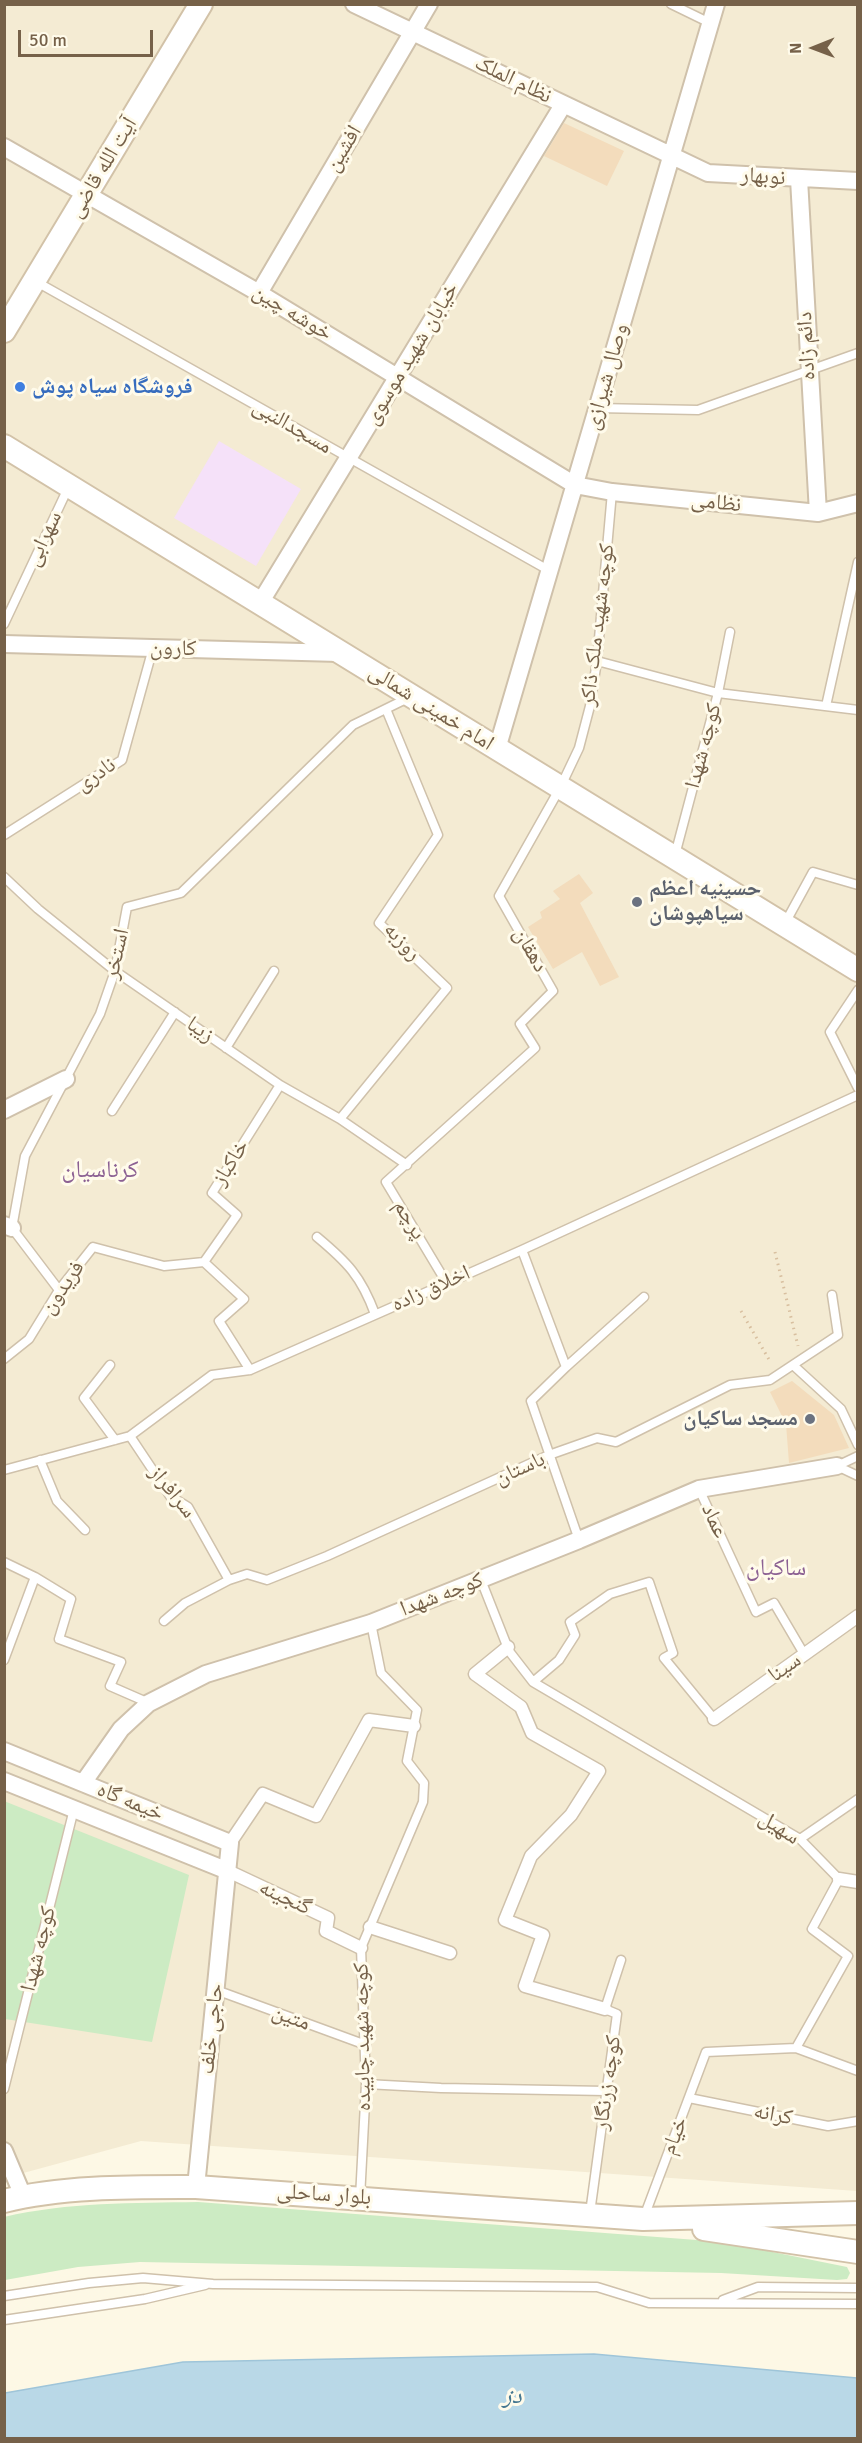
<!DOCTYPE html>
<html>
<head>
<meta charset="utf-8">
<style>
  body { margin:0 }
  #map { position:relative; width:862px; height:2443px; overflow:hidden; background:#fdf8e5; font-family:Signika,sans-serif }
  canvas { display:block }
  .frame { position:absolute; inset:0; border:6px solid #766149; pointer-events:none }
  .north { position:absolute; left:784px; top:18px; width:60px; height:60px; -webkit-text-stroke:4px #fffbeb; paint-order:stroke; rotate:269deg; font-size:16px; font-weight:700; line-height:24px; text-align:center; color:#766149 }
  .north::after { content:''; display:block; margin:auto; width:21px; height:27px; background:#766149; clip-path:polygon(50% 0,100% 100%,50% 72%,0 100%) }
  .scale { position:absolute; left:18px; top:30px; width:135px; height:27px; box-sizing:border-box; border:3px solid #766149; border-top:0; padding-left:8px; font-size:18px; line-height:21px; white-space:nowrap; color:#766149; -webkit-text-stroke:4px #fffbeb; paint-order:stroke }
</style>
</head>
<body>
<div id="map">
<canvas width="862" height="2443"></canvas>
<div class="frame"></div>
<div class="north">N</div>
<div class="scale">50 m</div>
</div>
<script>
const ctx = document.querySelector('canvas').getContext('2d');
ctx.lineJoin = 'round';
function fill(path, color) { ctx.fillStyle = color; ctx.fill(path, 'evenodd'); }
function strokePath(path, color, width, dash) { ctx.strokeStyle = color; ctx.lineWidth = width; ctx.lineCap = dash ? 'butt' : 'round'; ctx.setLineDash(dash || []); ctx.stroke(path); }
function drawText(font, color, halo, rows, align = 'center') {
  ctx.font = font + ' Signika,"Noto Naskh Arabic",sans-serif'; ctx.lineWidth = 6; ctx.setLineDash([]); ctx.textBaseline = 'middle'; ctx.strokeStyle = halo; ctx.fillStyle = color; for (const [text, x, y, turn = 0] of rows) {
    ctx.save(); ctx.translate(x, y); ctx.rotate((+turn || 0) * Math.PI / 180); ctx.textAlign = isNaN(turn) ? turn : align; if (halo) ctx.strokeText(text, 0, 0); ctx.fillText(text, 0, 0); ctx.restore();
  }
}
const residential = new Path2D(`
  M 5,5 L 857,5 L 857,2191 L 141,2141 L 5,2178 Z`);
const education = new Path2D(`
  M 219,441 L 301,489 L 256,566 L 174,518 Z`);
const green = new Path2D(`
  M 4,1801 L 189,1875 L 152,2042 L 5,2019 Z
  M 198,2202 L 723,2242 L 847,2267 L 850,2273 L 847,2279 L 837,2280 L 721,2273 L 140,2262 L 78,2267 L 5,2280 L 4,2217 C 68,2202 134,2203 198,2202 Z`);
const water = new Path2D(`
  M 594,2354 L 857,2378 L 857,2438 L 5,2438 L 5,2393 L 183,2362 Z`);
const building = new Path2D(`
  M 564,123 L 624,151 L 607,186 L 544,156 Z
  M 579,874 L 593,893 L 580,903 L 619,977 L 600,986 L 582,952 L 553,969 L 528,927 L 542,918 L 540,912 L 560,899 L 553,891 Z
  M 792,1381 L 834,1415 L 849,1448 L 789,1463 L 786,1424 L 770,1392 Z`);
const path = new Path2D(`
  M 775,1252 L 798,1346
  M 741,1311 L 771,1363`);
const service = new Path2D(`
  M 671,4 L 710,23
  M 35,281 L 550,571
  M 597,408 L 698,410 L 858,353
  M 4,624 L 69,486
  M 597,661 L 718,693 L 858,710
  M 826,706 L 858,562
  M 4,835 L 122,760 L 153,648
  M 675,855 L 718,693 L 730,632
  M 4,877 L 38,909 L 115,971 L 280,1085 L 340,1119 L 407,1165
  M 784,925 L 813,872 L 858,885
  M 858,990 L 830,1032 L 858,1088
  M 226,1048 L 274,971
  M 112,1111 L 175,1012
  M 340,1119 L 447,988 L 379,923 L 438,835 L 386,709
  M 317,1237 C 347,1262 361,1276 375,1314
  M 522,1250 L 566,1367 L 531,1401 L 579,1540
  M 446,1282 L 386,1182 L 535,1048 L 520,1024 L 553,991 L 499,896 L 560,788 L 579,748 L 590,706 L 597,661 L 612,492
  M 59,1290 L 12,1228 L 25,1156 L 100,1014 L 115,971 L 127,907 L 181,893 L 353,725 L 408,698
  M 4,1359 L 29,1339 L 59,1290 L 93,1247 L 164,1266 L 204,1262
  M 110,1365 L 84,1398 L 115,1440
  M 793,1365 L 841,1409 L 858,1445
  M 566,1367 L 644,1297
  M 250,1370 L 219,1321 L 244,1299 L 204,1262 L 237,1215 L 212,1193 L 280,1085
  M 130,1436 L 170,1496 L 188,1507 L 229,1580
  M 40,1460 L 57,1501 L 85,1530
  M 837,1466 L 858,1456
  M 837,1466 L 858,1476
  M 4,1470 L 130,1436 L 212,1375 L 250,1370 L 522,1250 L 858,1095
  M 699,1489 L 756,1612 L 774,1603 L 804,1654
  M 4,1562 L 35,1577 L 71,1599 L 59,1639 L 121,1662 L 110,1686 L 149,1703
  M 481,1580 L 509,1651 L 533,1682 L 800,1839 L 839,1879 L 812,1929 L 848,1956 L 796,2048
  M 164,1621 L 185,1603 L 229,1580 L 247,1574 L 267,1580 L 327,1556 L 549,1455 L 597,1438 L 616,1442 L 730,1385 L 770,1380 L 838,1335 L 832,1295
  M 4,1660 L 35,1577
  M 533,1682 L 559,1660 L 575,1635 L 570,1622 L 610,1594 L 649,1582 L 673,1653 L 664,1658 L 714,1719
  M 800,1839 L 858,1799
  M 216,1990 L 366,2045
  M 366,2084 L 441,2088 L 606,2091
  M 4,2089 L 74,1809
  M 689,2098 L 828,2126 L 858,2121
  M 360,2198 L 366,2084 L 361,1948 L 423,1802 L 424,1783 L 407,1761 L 417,1710 L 381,1673 L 371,1623
  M 590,2213 L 617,2014 L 605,2009 L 621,1960
  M 644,2217 L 706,2052 L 796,2048 L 858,2071
  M 4,2296 L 89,2283 L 143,2278 L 213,2284 L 597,2287 L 649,2303 L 858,2304
  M 723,2300 L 758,2287 L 858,2288
  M 4,2320 L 145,2299 L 205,2285`);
const pedestrian = new Path2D(`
  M 508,1647 L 475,1674 L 521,1707 L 532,1733 L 599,1771 L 571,1815 L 531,1856 L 505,1920 L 543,1935 L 525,1986 L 605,2009
  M 714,1719 L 858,1616
  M 230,1843 L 263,1794 L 316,1816 L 369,1720 L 414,1726
  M 228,1871 L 328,1918 L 326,1931 L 361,1948
  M 839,1879 L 858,1882
  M 370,1927 L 450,1953`);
const minor = new Path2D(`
  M 354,4 L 708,173 L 858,181
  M 4,147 L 259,293 L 575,485 L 612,492 L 818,513 L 858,503
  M 799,179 L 818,513
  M 259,293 L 429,4
  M 260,603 L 563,105
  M 4,644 L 339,653
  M 497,749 L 716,4
  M 4,1110 L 66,1079
  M 4,1225 L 12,1228
  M 4,1751 L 230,1843 L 196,2187
  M 4,1781 L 228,1871
  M 83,1783 L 121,1729 L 149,1703 L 206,1674 L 371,1623 L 579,1540 L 699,1489 L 837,1466
  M 4,2151 L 23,2196`);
const secondary = new Path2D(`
  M 4,331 L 201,4
  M 4,446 L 858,970
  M 4,2201 C 62,2186 136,2187 196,2187 L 643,2219 L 858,2213
  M 704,2229 L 858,2252`);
const markers = [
  [20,387,6,"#3f7fe0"],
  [637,902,6,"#6b7280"],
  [810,1419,6,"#6b7280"]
];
const streetNames = [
  ["نظام الملک",513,80,26],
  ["افشین",344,149,-59],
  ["آیت الله قاضی",103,168,-59],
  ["نوبهار",763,177,4],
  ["خوشه چین",292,313,31],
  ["دائم زاده",807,346,-93],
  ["خیابان شهید موسوی",412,354,-59],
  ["وصال شیرازی",607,377,-74],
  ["مسجدالنبی",292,427,30],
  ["نظامی",716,503,6],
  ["سهرابی",44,539,-65],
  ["کوچه شهید ملک ذاکر",598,625,-83],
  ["کارون",173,649,1],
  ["امام خمینی شمالی",431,708,32],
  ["کوچه شهدا",704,746,-75],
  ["نادری",96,775,-34],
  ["روزبه",402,942,47],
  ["دهقان",530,950,60],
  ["استخر",117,954,-77],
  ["زیبا",200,1030,35],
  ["خاکباز",231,1163,-58],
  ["پرچم",409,1220,59],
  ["فریدون",63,1288,-55],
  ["اخلاق زاده",431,1289,-24],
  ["باستان",520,1469,-24],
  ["سرافراز",172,1492,51],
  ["عماد",714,1521,65],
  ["کوچه شهدا",442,1595,-21],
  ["سینا",785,1668,-35],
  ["خیمه گاه",130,1802,22],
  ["سهیل",779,1828,33],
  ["گنجینه",285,1898,25],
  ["کوچه شهدا",39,1949,-76],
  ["متین",291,2018,20],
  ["حاجی خلف",212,2029,-84],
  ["کوچه شهید چاییده",363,2037,-91],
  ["کوچه زرنگار",608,2083,-82],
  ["کرانه",773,2115,11],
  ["خیام",675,2136,-69],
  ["بلوار ساحلی",324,2195,4]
];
const shopNames = [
  ["فروشگاه سیاه پوش",32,387]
];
const worshipNames = [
  ["حسینیه اعظم",649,889],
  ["سیاهپوشان",649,914],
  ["مسجد ساکیان",798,1419,"right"]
];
const neighbourhoodNames = [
  ["کرناسیان",100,1171],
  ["ساکیان",776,1569]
];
const waterNames = [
  ["دز",512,2397]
];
fill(residential, '#f4ebd3');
fill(education, '#f5e1f9');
fill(green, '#ccebc3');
fill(water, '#b9d8e7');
strokePath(water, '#9fc5d9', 1.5);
fill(building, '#f3dcbc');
strokePath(service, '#cfc1ab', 11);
strokePath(pedestrian, '#cfc1ab', 15);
strokePath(minor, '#cfc1ab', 20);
strokePath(secondary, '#d2c2a8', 26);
strokePath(path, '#d8bf9f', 3, [1.5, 4.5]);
strokePath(service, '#fff', 8);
strokePath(pedestrian, '#fff', 12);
strokePath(minor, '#fff', 16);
strokePath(secondary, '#fff', 22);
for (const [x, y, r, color] of markers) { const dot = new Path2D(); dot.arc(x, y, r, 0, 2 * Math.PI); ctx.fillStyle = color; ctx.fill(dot); strokePath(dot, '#fffbeb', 2); }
drawText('22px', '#766149', '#fffbeb', streetNames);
drawText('bold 22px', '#366cbe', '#fffbeb', shopNames, 'left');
drawText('bold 22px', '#5b616d', '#fffbeb', worshipNames, 'left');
drawText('24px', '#8c6193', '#fffbeb', neighbourhoodNames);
drawText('italic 24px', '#457791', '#fffbeb', waterNames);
</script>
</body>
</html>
